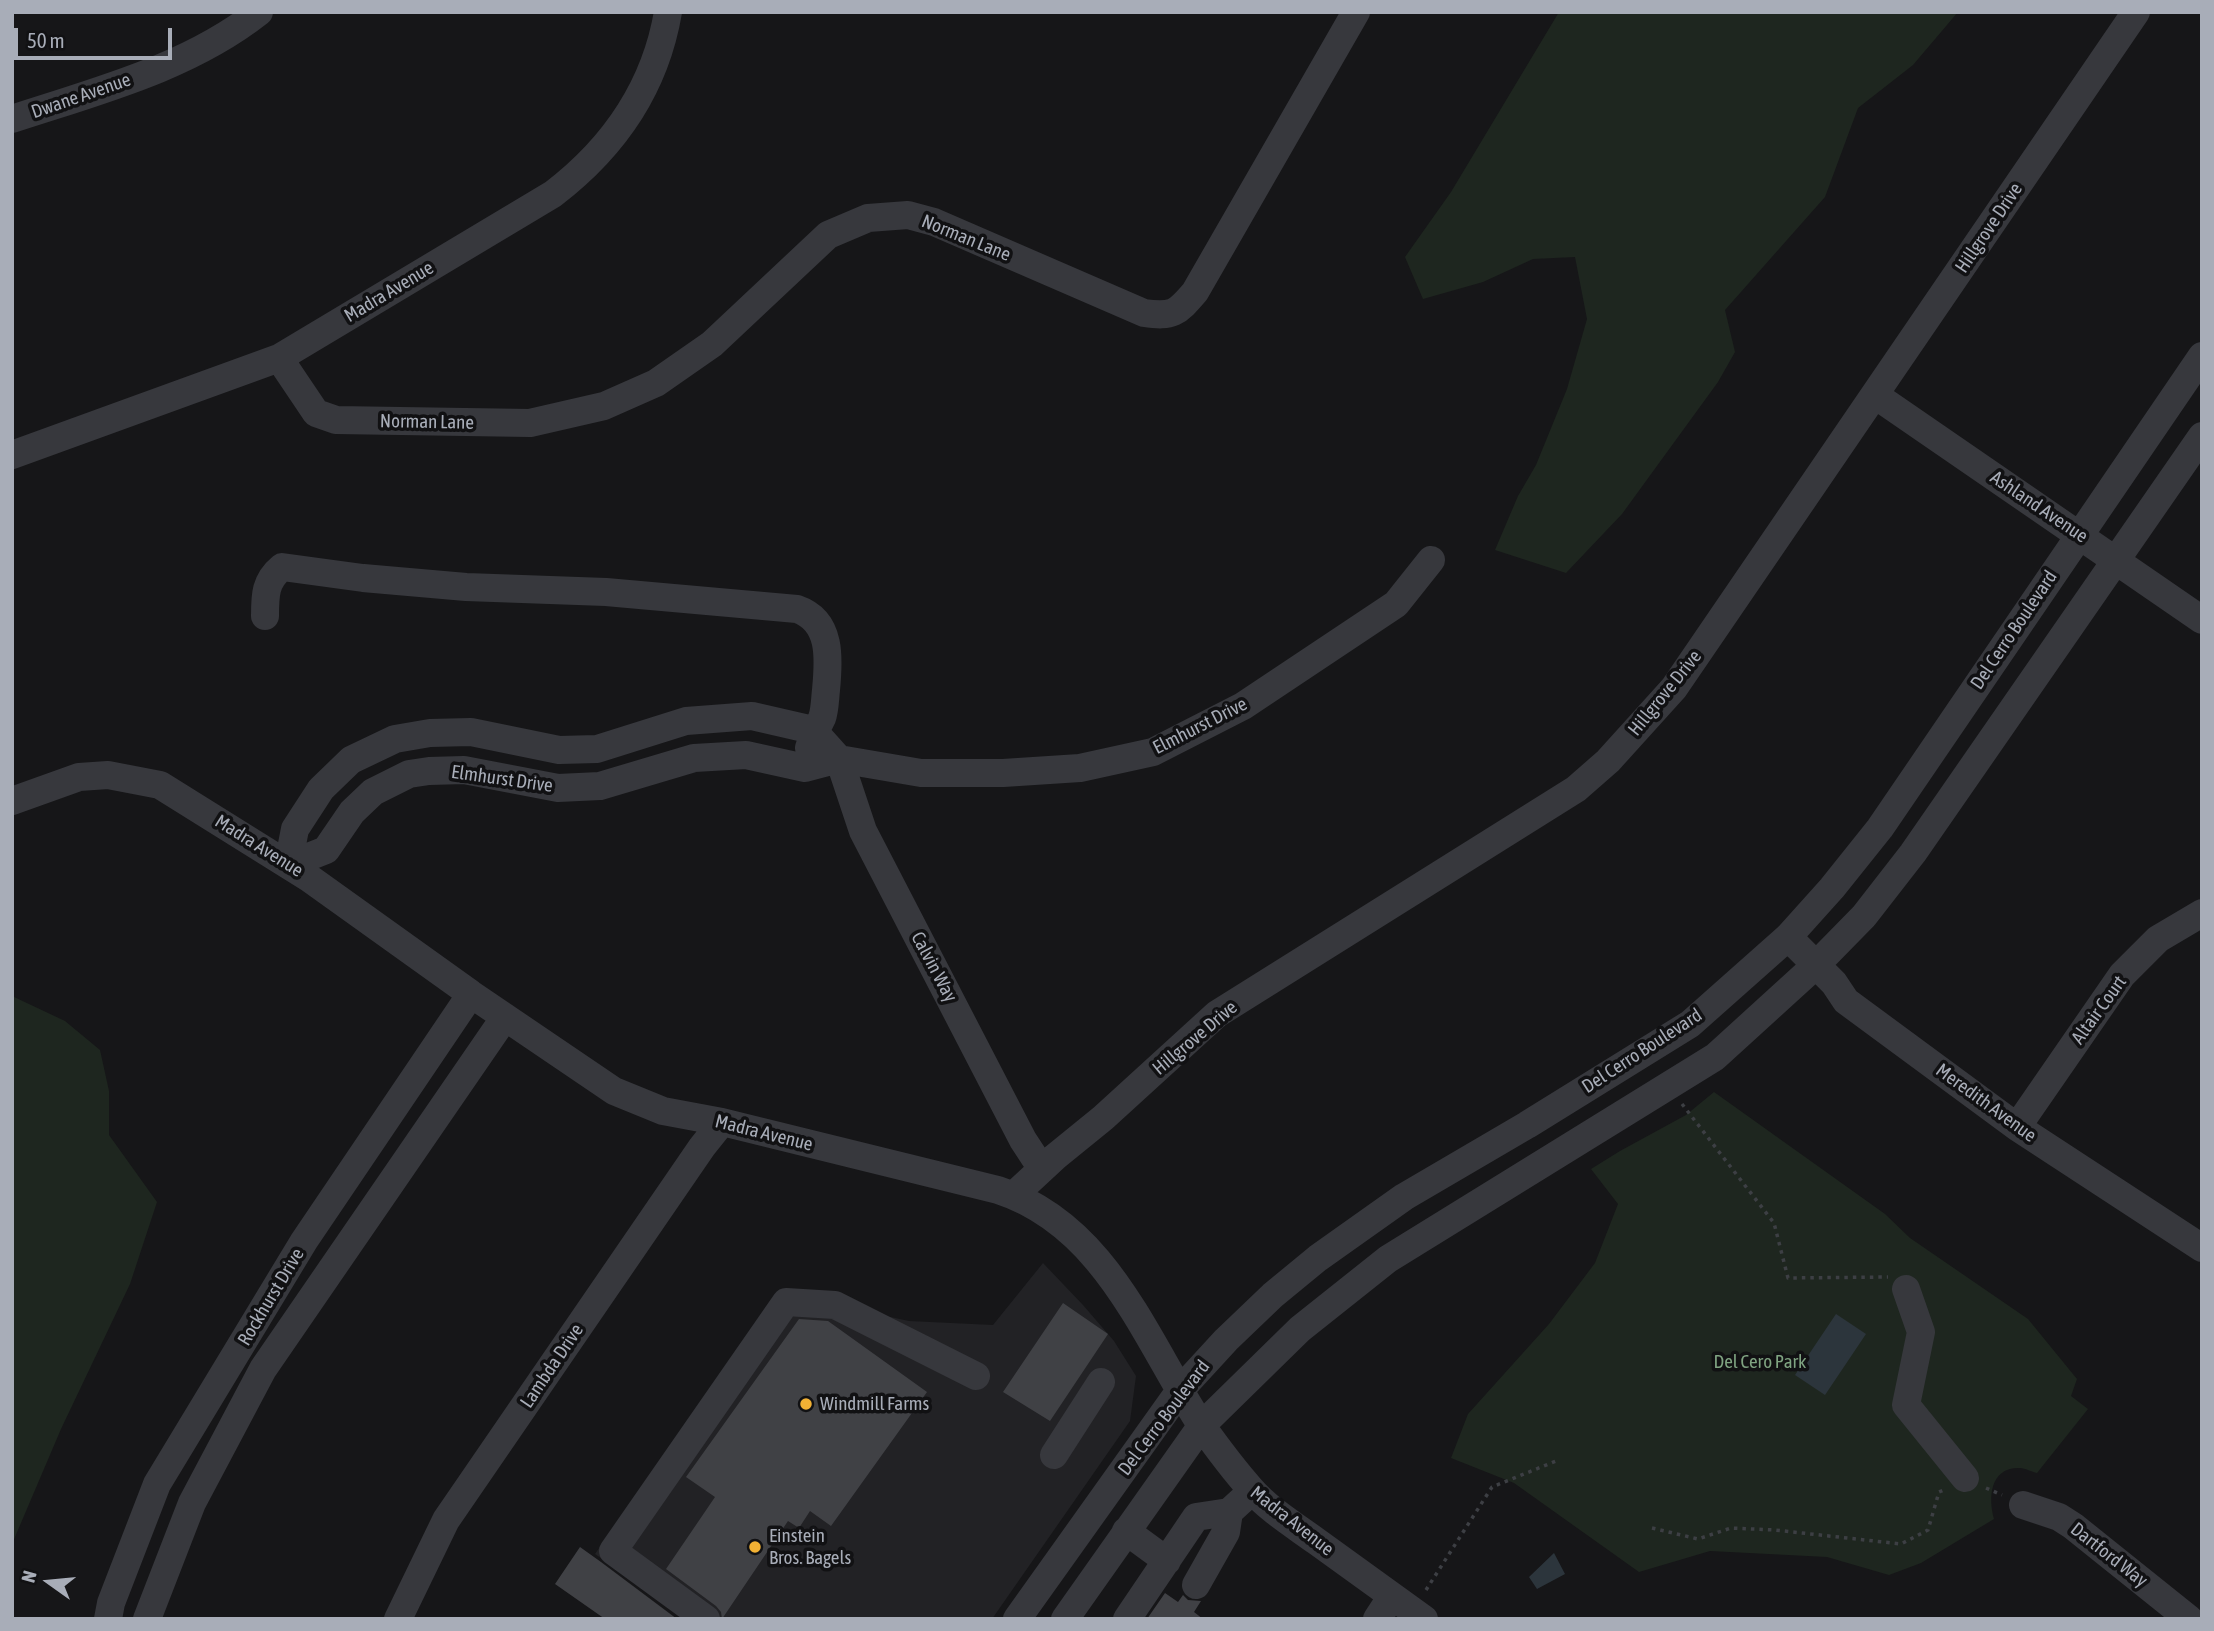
<!DOCTYPE html>
<html>
<head>
<meta charset="utf-8">
<style>
  body { margin:0 }
  #map { position:relative; width:2214px; height:1631px; overflow:hidden; background:#161618; font-family:"Asap Condensed",sans-serif }
  canvas { display:block }
  .frame { position:absolute; inset:0; border:14px solid #a8adb8; pointer-events:none }
  .north { position:absolute; left:14px; top:1547px; width:70px; height:70px; -webkit-text-stroke:5px #111113; paint-order:stroke; rotate:285deg; font-size:19px; font-weight:700; line-height:28px; text-align:center; color:#a8adb8 }
  .north::after { content:''; display:block; margin:auto; width:24px; height:32px; background:#a8adb8; clip-path:polygon(50% 0,100% 100%,50% 72%,0 100%) }
  .scale { position:absolute; left:14px; top:28px; width:158px; height:32px; box-sizing:border-box; border:4px solid #a8adb8; border-top:0; padding-left:9px; font-size:21px; line-height:24px; white-space:nowrap; color:#a8adb8; -webkit-text-stroke:5px #111113; paint-order:stroke }
</style>
</head>
<body>
<div id="map">
<canvas width="2214" height="1631"></canvas>
<div class="frame"></div>
<div class="north">N</div>
<div class="scale">50 m</div>
</div>
<script>
const ctx = document.querySelector('canvas').getContext('2d');
ctx.lineJoin = 'round';
function fill(path, color) { ctx.fillStyle = color; ctx.fill(path, 'evenodd'); }
function strokePath(path, color, width, dash) { ctx.strokeStyle = color; ctx.lineWidth = width; ctx.lineCap = dash ? 'butt' : 'round'; ctx.setLineDash(dash || []); ctx.stroke(path); }
function drawText(font, color, halo, rows, align = 'center') {
  ctx.font = font + ' "Asap Condensed",sans-serif'; ctx.lineWidth = 7; ctx.setLineDash([]); ctx.textBaseline = 'middle'; ctx.strokeStyle = halo; ctx.fillStyle = color; for (const [text, x, y, turn = 0] of rows) {
    ctx.save(); ctx.translate(x, y); ctx.rotate((+turn || 0) * Math.PI / 180); ctx.textAlign = isNaN(turn) ? turn : align; if (halo) ctx.strokeText(text, 0, 0); ctx.fillText(text, 0, 0); ctx.restore();
  }
}
const built = new Path2D(`
  M 1043,1263 L 1083,1305 L 1114,1341 L 1136,1376 L 1130,1421 L 992,1619 L 689,1619 L 595,1554 L 779,1293 L 909,1321 L 993,1325 Z`);
const green = new Path2D(`
  M 1559,12 L 1958,12 L 1913,65 L 1858,108 L 1825,197 L 1725,310 L 1735,352 L 1718,382 L 1622,514 L 1566,573 L 1495,550 L 1518,496 L 1536,465 L 1567,389 L 1587,319 L 1575,257 L 1533,259 L 1483,282 L 1423,299 L 1405,257 L 1451,192 Z
  M 12,996 L 65,1021 L 100,1050 L 109,1091 L 109,1135 L 157,1202 L 130,1284 L 61,1429 L 12,1544 Z
  M 1714,1092 L 1885,1214 L 1910,1238 L 2028,1319 L 2077,1379 L 2071,1396 L 2088,1409 L 2037,1473 C 2032,1472 2025,1468 2020,1468 C 1990,1467 1988,1497 1994,1519 L 1921,1563 L 1889,1575 L 1827,1557 L 1710,1551 L 1639,1572 L 1514,1483 L 1451,1458 L 1468,1414 L 1549,1324 L 1595,1263 L 1618,1204 L 1591,1169 L 1620,1151 L 1686,1115 Z`);
const water = new Path2D(`
  M 1836,1314 L 1866,1334 L 1825,1395 L 1795,1375 Z
  M 1554,1553 L 1565,1574 L 1537,1589 L 1529,1577 Z`);
const building = new Path2D(`
  M 1063,1303 L 1108,1334 L 1050,1421 L 1003,1392 Z
  M 799,1319 L 828,1321 L 927,1392 L 831,1526 L 810,1511 L 799,1528 L 788,1521 L 722,1619 L 721,1612 L 716,1606 L 666,1569 L 715,1497 L 686,1477 Z
  M 580,1547 L 601,1562 L 677,1619 L 605,1619 L 555,1584 Z
  M 1165,1593 L 1178,1602 L 1183,1595 L 1188,1600 L 1201,1601 L 1194,1612 L 1203,1619 L 1147,1619 Z`);
const path = new Path2D(`
  M 1682,1104 L 1774,1223 L 1788,1278 L 1888,1277
  M 1986,1488 L 2002,1495
  M 1652,1528 L 1698,1539 L 1731,1528 L 1775,1530 L 1901,1544 L 1928,1530 L 1939,1492 L 1946,1489
  M 1426,1590 L 1492,1487 L 1556,1461`);
const minor = new Path2D(`
  M 12,119 C 97,91 188,68 259,12
  M 279,358 L 316,413 L 336,420 L 530,423 L 604,406 L 656,383 L 712,344 L 828,235 L 868,218 L 908,215 L 934,222 L 1144,313 C 1173,317 1177,313 1195,292 L 1356,12
  M 1875,395 L 2202,620
  M 12,455 L 279,358 L 553,194 C 613,148 655,88 668,12
  M 265,616 C 265,595 265,581 282,567 L 363,578 L 466,587 L 606,592 L 797,609 C 832,621 829,659 826,690 C 825,698 825,710 822,718 C 816,731 813,732 809,748
  M 12,801 L 79,777 L 108,775 L 160,785 L 309,878 L 471,994 L 614,1091 L 663,1111 L 722,1122 L 998,1190 C 1106,1225 1145,1339 1201,1425 C 1216,1446 1233,1469 1250,1488 C 1268,1509 1294,1525 1316,1541 C 1352,1567 1388,1593 1424,1619
  M 288,865 L 326,850 L 352,812 L 373,792 L 409,774 L 429,771 L 464,770 L 558,788 L 600,786 L 694,758 L 746,755 L 805,768 L 839,759 L 921,773 L 1003,773 L 1080,768 L 1153,752 L 1243,706 L 1396,604 L 1431,560
  M 288,865 L 295,829 L 321,789 L 351,760 L 395,739 L 430,733 L 471,732 L 559,750 L 597,749 L 686,721 L 752,716 L 813,730 L 839,759 L 863,831 L 1023,1140 L 1042,1169
  M 1788,937 L 1834,983 L 1846,1001 L 2017,1127 L 2202,1248
  M 2017,1127 L 2122,975 L 2158,939 L 2202,913
  M 1014,1195 L 1055,1157 L 1103,1118 L 1217,1014 L 1576,789 L 1608,761 L 1674,688 L 2136,12
  M 1906,1289 L 1921,1332 L 1906,1405 L 1965,1478
  M 1054,1455 L 1101,1382
  M 2023,1505 L 2059,1517 L 2073,1526 L 2189,1619
  M 1126,1531 L 1167,1561
  M 1196,1585 L 1226,1532 L 1229,1512
  M 108,1619 L 111,1603 L 157,1484 L 304,1241 L 471,994
  M 147,1619 L 192,1503 L 263,1369 L 505,1017
  M 398,1619 L 446,1520 L 702,1147 L 722,1122
  M 706,1619 L 613,1551 L 786,1302 L 835,1305 L 976,1376
  M 1017,1619 L 1181,1389 L 1226,1340 L 1273,1295 L 1318,1258 L 1404,1197 L 1527,1125 L 1690,1024 L 1788,937 L 1832,888 L 1880,828 L 2202,356
  M 1065,1619 L 1202,1425 L 1300,1329 L 1388,1259 L 1715,1057 L 1816,965 L 1864,916 L 1913,853 L 2202,436
  M 1127,1619 L 1196,1517 L 1229,1512 L 1252,1491
  M 1377,1619 L 1392,1596`);
const markers = [
  [806,1404,7,"#f2b134"],
  [755,1547,7,"#f2b134"]
];
const streetNames = [
  ["Dwane Avenue",81,96,-19],
  ["Hillgrove Drive",1989,228,-56],
  ["Norman Lane",966,238,22],
  ["Madra Avenue",389,292,-31],
  ["Norman Lane",427,422,1],
  ["Ashland Avenue",2039,507,34],
  ["Del Cerro Boulevard",2014,630,-56],
  ["Hillgrove Drive",1665,693,-51],
  ["Elmhurst Drive",1200,726,-27],
  ["Elmhurst Drive",502,779,8],
  ["Madra Avenue",259,846,32],
  ["Calvin Way",934,967,62],
  ["Altair Court",2099,1010,-54],
  ["Hillgrove Drive",1195,1038,-40],
  ["Del Cerro Boulevard",1642,1051,-33],
  ["Meredith Avenue",1986,1103,36],
  ["Madra Avenue",764,1133,14],
  ["Rockhurst Drive",271,1297,-59],
  ["Lambda Drive",552,1366,-56],
  ["Del Cerro Boulevard",1164,1418,-53],
  ["Madra Avenue",1292,1521,38],
  ["Dartford Way",2109,1555,38]
];
const parkNames = [
  ["Del Cero Park",1760,1362]
];
const poiNames = [
  ["Windmill Farms",820,1404],
  ["Einstein",769,1536],
  ["Bros. Bagels",769,1558]
];
fill(built, '#222225');
fill(green, '#1e261f');
fill(water, '#2c353c');
fill(building, '#404145');
strokePath(path, '#3d3f44', 3.5, [3.5, 5]);
strokePath(minor, '#37383d', 28);
for (const [x, y, r, color] of markers) { const dot = new Path2D(); dot.arc(x, y, r, 0, 2 * Math.PI); ctx.fillStyle = color; ctx.fill(dot); strokePath(dot, '#111113', 2.5); }
drawText('19px', '#a8adb8', '#111113', streetNames);
drawText('19px', '#7fa381', '#111113', parkNames);
drawText('19px', '#a8adb8', '#111113', poiNames, 'left');
</script>
</body>
</html>
